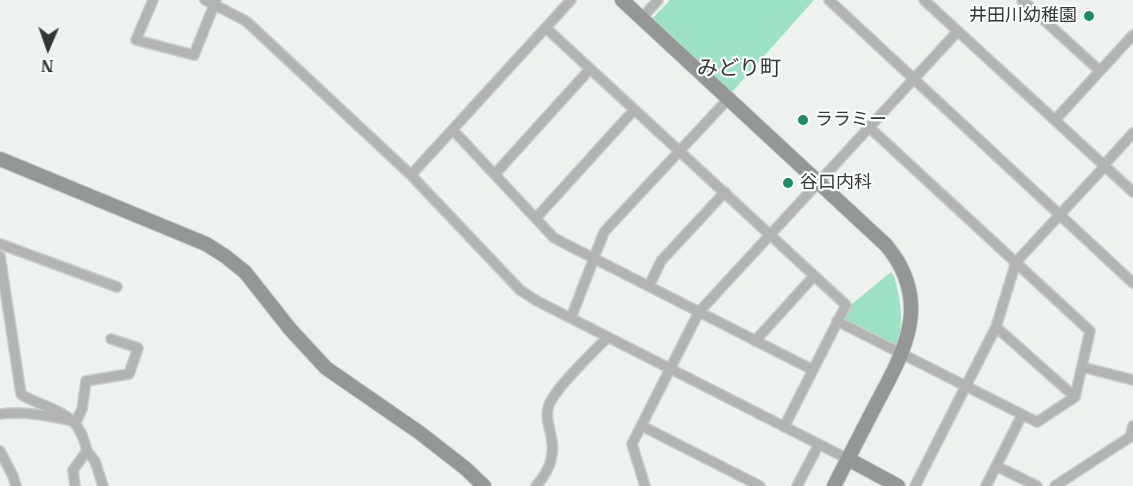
<!DOCTYPE html>
<html>
<head>
<meta charset="utf-8">
<style>
  body { margin:0 }
  #map { position:relative; width:1133px; height:486px; overflow:hidden; background:#edf2ef; font-family:"IBM Plex Serif",serif }
  canvas { display:block }
  .north { position:absolute; left:18px; top:18px; width:60px; height:60px; -webkit-text-stroke:4px #fbfffd; paint-order:stroke; rotate:182deg; font-size:16px; font-weight:700; line-height:24px; text-align:center; color:#353736 }
  .north::after { content:''; display:block; margin:auto; width:21px; height:27px; background:#353736; clip-path:polygon(50% 0,100% 100%,50% 72%,0 100%) }
</style>
</head>
<body>
<div id="map">
<canvas width="1133" height="486"></canvas>
<div class="north">N</div>
</div>
<script>
const ctx = document.querySelector('canvas').getContext('2d');
ctx.lineJoin = 'round';
function fill(path, color) { ctx.fillStyle = color; ctx.fill(path, 'evenodd'); }
function strokePath(path, color, width, dash) { ctx.strokeStyle = color; ctx.lineWidth = width; ctx.lineCap = dash ? 'butt' : 'round'; ctx.setLineDash(dash || []); ctx.stroke(path); }
function drawText(font, color, halo, rows, align = 'center') {
  ctx.font = font + ' "IBM Plex Serif","Noto Sans JP",serif'; ctx.lineWidth = 4.5; ctx.setLineDash([]); ctx.textBaseline = 'middle'; ctx.strokeStyle = halo; ctx.fillStyle = color; for (const [text, x, y, turn = 0] of rows) {
    ctx.save(); ctx.translate(x, y); ctx.rotate((+turn || 0) * Math.PI / 180); ctx.textAlign = isNaN(turn) ? turn : align; if (halo) ctx.strokeText(text, 0, 0); ctx.fillText(text, 0, 0); ctx.restore();
  }
}
const green = new Path2D(`
  M 670,0 L 814,0 L 732,92 L 651,20 Z
  M 891,272 L 894,276 C 901,300 904,322 897,346 L 847,323 L 844,318 L 852,304 Z`);
const street = new Path2D(`
  M 153,0 L 136,40 L 194,55 L 216,0
  M 205,0 L 246,21 L 411,175 L 520,290 L 537,301 L 848,459
  M 829,0 L 1133,283
  M 924,0 L 1133,192
  M 1022,0 L 1100,71
  M 641,19 L 658,0
  M 546,28 L 846,305 L 784,427
  M 1055,120 L 1133,35
  M 453,130 L 554,238 L 813,370
  M 1104,165 L 1133,133
  M 495,174 L 590,69
  M 411,175 L 571,0
  M 536,218 L 634,110
  M 0,244 L 117,287
  M 0,256 L 21,394 C 26,398 32,400 39,403 C 67,415 80,419 87,451 L 73,470 L 75,486
  M 649,286 L 661,261 L 725,192
  M 571,318 L 604,232 L 729,98
  M 837,321 L 1037,422 L 1075,397 L 1090,331 L 870,128
  M 996,327 L 1075,397
  M 755,341 L 814,276
  M 1082,367 L 1133,380
  M 0,414 C 26,411 51,416 76,422 L 82,409 L 86,381 L 129,374 L 138,348 L 111,339
  M 642,426 L 760,486
  M 0,451 L 13,476 L 16,486
  M 87,451 L 95,461 L 103,486
  M 996,466 L 1037,486
  M 536,486 C 551,469 556,453 550,431 C 548,423 546,416 548,408 C 551,392 595,350 608,337
  M 645,486 L 632,444 L 699,312 L 958,31
  M 797,486 L 819,444
  M 915,486 L 996,327 L 1016,262 L 1105,166
  M 986,486 L 1022,415
  M 1055,486 L 1130,437 L 1133,426`);
const secondary = new Path2D(`
  M 622,0 L 886,245 C 902,264 912,287 911,313 C 909,349 886,384 870,416 C 858,439 846,463 834,486
  M 0,159 L 206,244 L 225,256 L 245,272 L 290,329 L 326,368 L 420,433 L 465,468 L 484,486
  M 848,459 L 898,486`);
const markers = [
  [1089,16,6,"#1f8b69"],
  [803,120,6,"#1f8b69"],
  [788,183,6,"#1f8b69"]
];
const poiNames = [
  ["井田川幼稚園",1077,16,"right"],
  ["ララミー",815,120],
  ["谷口内科",800,183]
];
const quarterNames = [
  ["みどり町",739,69]
];
fill(green, '#9ee2c5');
strokePath(street, '#c8cdca', 12);
strokePath(secondary, '#c8cdca', 16);
strokePath(street, '#b2b4b3', 9);
strokePath(secondary, '#939795', 14);
for (const [x, y, r, color] of markers) { const dot = new Path2D(); dot.arc(x, y, r, 0, 2 * Math.PI); ctx.fillStyle = color; ctx.fill(dot); strokePath(dot, '#fbfffd', 2); }
drawText('18px', '#353736', '#fbfffd', poiNames, 'left');
drawText('21px', '#323634', '#fbfffd', quarterNames);
</script>
</body>
</html>
